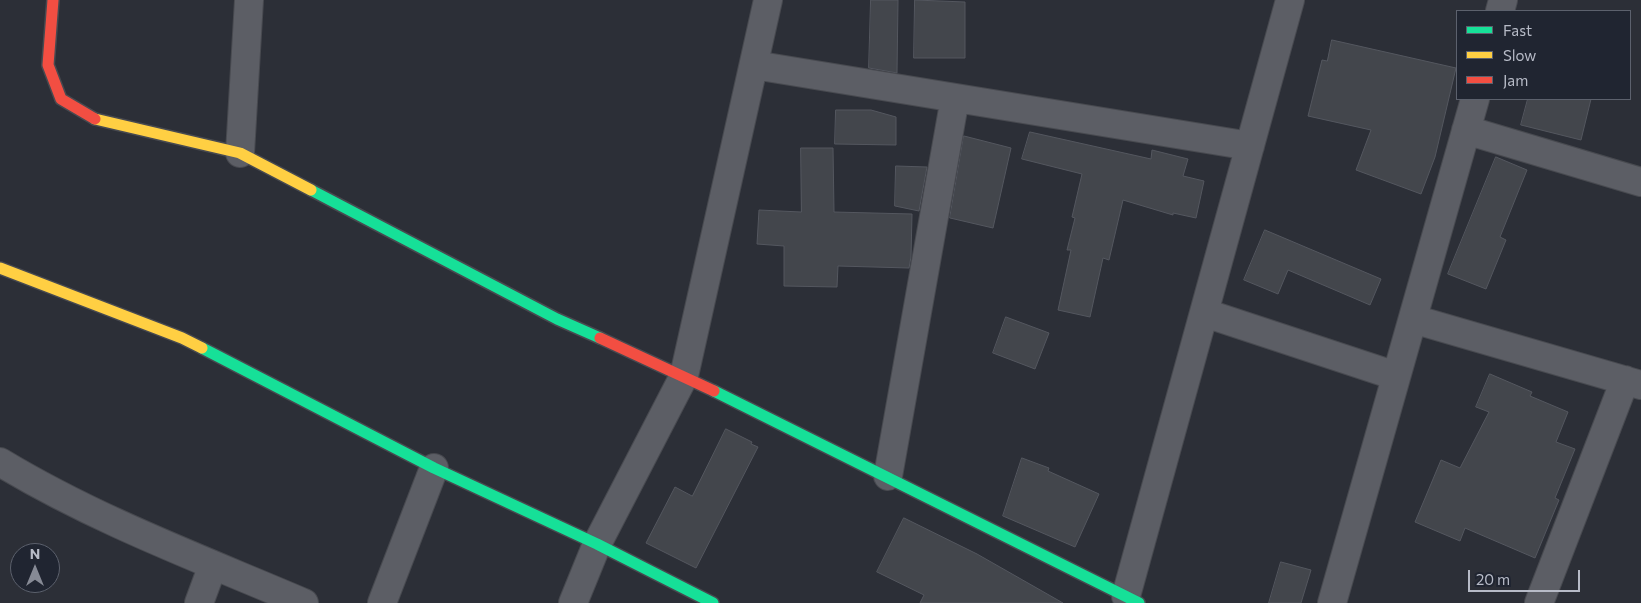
<!DOCTYPE html>
<html>
<head>
<meta charset="utf-8">
<style>
  body { margin:0 }
  #map { position:relative; width:1641px; height:603px; overflow:hidden; background:#2c2f37; font-family:Commissioner,sans-serif }
  canvas { display:block }
  .legend { position:absolute; left:1456px; top:10px; width:175px; height:90px; box-sizing:border-box; background:#202531; border:1px solid #5c616d; margin:0; padding:6px 9px; list-style:none; font-size:15px; color:#b7bbc7 }
  .legend li { display:flex; align-items:center; gap:10px; height:25px }
  .legend b { width:25px; border:1px solid #5c616d }
  .north { position:absolute; left:10px; top:543px; width:50px; height:50px; box-sizing:border-box; background:#202531; border:1px solid #5c616d; border-radius:50%; rotate:0deg; font-size:14px; font-weight:700; line-height:20px; text-align:center; color:#b7bbc7 }
  .north::after { content:''; display:block; margin:auto; width:18px; height:22px; background:#868a95; clip-path:polygon(50% 0,100% 100%,50% 72%,0 100%) }
  .scale { position:absolute; left:1468px; top:570px; width:112px; height:22px; box-sizing:border-box; border:2px solid #b7bbc7; border-top:0; padding-left:6px; font-size:15px; line-height:18px; white-space:nowrap; color:#b7bbc7; -webkit-text-stroke:4px #202531; paint-order:stroke }
</style>
</head>
<body>
<div id="map">
<canvas width="1641" height="603"></canvas>
<ul class="legend">
<li><b style="height:6px;background:#16e098"></b>Fast</li>
<li><b style="height:6px;background:#ffcf43"></b>Slow</li>
<li><b style="height:6px;background:#f24e42"></b>Jam</li>
</ul>
<div class="north">N</div>
<div class="scale">20 m</div>
</div>
<script>
const ctx = document.querySelector('canvas').getContext('2d');
ctx.lineJoin = 'round';
function fill(path, color) { ctx.fillStyle = color; ctx.fill(path, 'evenodd'); }
function strokePath(path, color, width, dash) { ctx.strokeStyle = color; ctx.lineWidth = width; ctx.lineCap = dash ? 'butt' : 'round'; ctx.setLineDash(dash || []); ctx.stroke(path); }
const building = new Path2D(`
  M 871,0 L 898,0 L 897,73 L 869,68 Z
  M 915,0 L 965,2 L 965,58 L 914,58 Z
  M 1332,40 L 1456,68 L 1435,157 L 1421,194 L 1356,170 L 1371,130 L 1308,116 L 1322,60 L 1327,61 Z
  M 1528,99 L 1591,99 L 1581,140 L 1521,125 Z
  M 836,110 L 871,110 L 896,117 L 896,145 L 835,144 Z
  M 1030,132 L 1151,159 L 1152,150 L 1188,159 L 1183,176 L 1204,181 L 1196,218 L 1173,213 L 1173,215 L 1123,200 L 1109,260 L 1103,258 L 1090,317 L 1058,310 L 1071,250 L 1067,250 L 1075,218 L 1072,217 L 1082,174 L 1022,159 Z
  M 964,136 L 1011,148 L 993,228 L 950,218 Z
  M 801,148 L 833,148 L 834,212 L 912,214 L 911,257 L 909,268 L 838,266 L 837,287 L 784,286 L 784,246 L 757,244 L 759,210 L 801,212 Z
  M 1496,157 L 1527,170 L 1500,237 L 1506,240 L 1486,289 L 1448,274 Z
  M 896,166 L 927,167 L 919,211 L 895,206 Z
  M 1265,230 L 1381,279 L 1370,305 L 1288,270 L 1278,294 L 1244,280 Z
  M 1006,317 L 1049,333 L 1035,369 L 993,353 Z
  M 1490,374 L 1532,392 L 1530,396 L 1568,412 L 1556,442 L 1575,449 L 1555,498 L 1559,500 L 1535,558 L 1465,528 L 1460,541 L 1415,522 L 1441,460 L 1460,468 L 1489,412 L 1476,407 Z
  M 726,429 L 752,442 L 751,444 L 758,447 L 696,568 L 646,543 L 675,487 L 692,496 Z
  M 1022,458 L 1049,468 L 1048,471 L 1099,494 L 1075,547 L 1003,516 Z
  M 904,518 L 977,554 L 1063,603 L 920,603 L 924,595 L 877,572 Z
  M 1281,562 L 1311,570 L 1301,603 L 1269,603 Z`);
const street = new Path2D(`
  M 1500,11 L 1503,0
  M 754,65 L 1250,146
  M 1466,130 L 1641,182
  M 240,153 L 249,0
  M 1205,313 L 1396,376
  M 1413,319 L 1641,385
  M 0,462 C 96,520 201,559 304,603
  M 888,476 L 955,98
  M 1126,596 L 1290,0
  M 199,603 L 213,565
  M 382,603 L 434,468
  M 573,603 L 597,544 L 684,376 L 768,0
  M 1332,603 L 1475,99
  M 1539,603 L 1625,380`);
const fast = new Path2D(`
  M 311,190 L 557,319 L 600,338
  M 202,348 L 434,468 L 597,544 L 713,603
  M 714,391 L 1139,603`);
const slow = new Path2D(`
  M 95,119 L 240,153 L 311,190
  M 0,268 L 182,338 L 202,348`);
const jam = new Path2D(`
  M 53,0 L 48,65 L 61,99 L 95,119
  M 600,338 L 714,391`);
fill(building, '#43464c');
strokePath(building, '#54575f', 1);
strokePath(street, '#484a50', 30);
strokePath(fast, '#484a50', 14);
strokePath(slow, '#484a50', 14);
strokePath(jam, '#484a50', 14);
strokePath(street, '#5c5e65', 28);
strokePath(fast, '#16e098', 11);
strokePath(slow, '#ffcf43', 11);
strokePath(jam, '#f24e42', 11);
</script>
</body>
</html>
